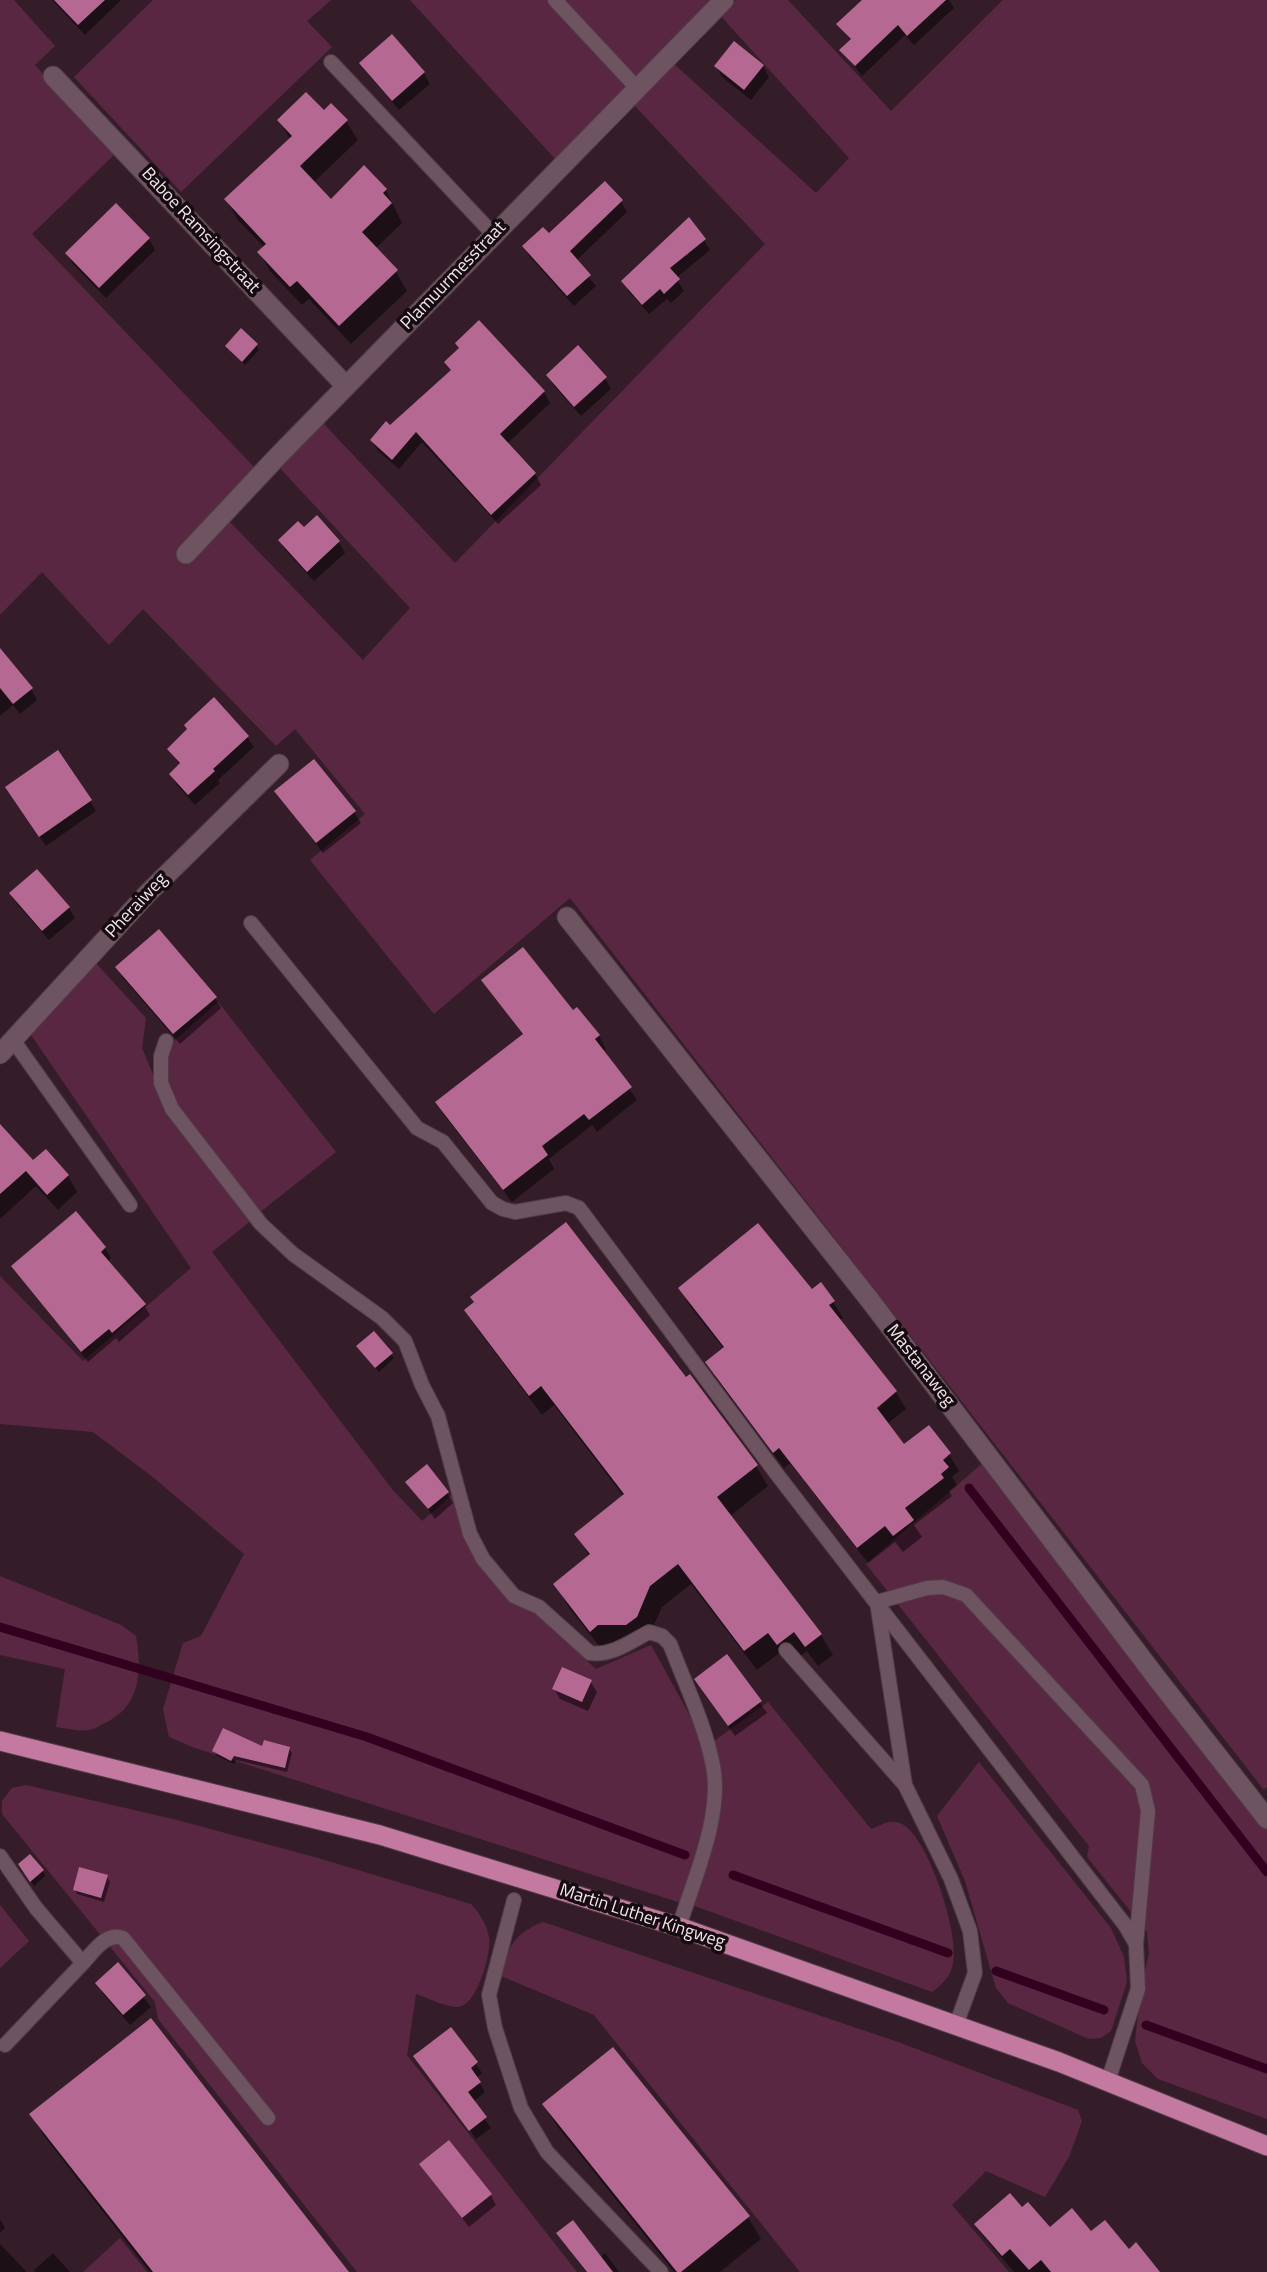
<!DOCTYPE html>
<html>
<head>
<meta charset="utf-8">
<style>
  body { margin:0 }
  canvas { display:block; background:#341d29 }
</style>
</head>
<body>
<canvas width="1267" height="2272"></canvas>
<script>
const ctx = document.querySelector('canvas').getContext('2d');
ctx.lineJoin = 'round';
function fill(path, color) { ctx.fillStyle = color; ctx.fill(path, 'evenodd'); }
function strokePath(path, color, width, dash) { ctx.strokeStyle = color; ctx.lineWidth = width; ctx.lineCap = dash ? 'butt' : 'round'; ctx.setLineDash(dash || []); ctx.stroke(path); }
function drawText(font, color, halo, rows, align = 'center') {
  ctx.font = font + ' "Titillium Web",sans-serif'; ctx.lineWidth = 7; ctx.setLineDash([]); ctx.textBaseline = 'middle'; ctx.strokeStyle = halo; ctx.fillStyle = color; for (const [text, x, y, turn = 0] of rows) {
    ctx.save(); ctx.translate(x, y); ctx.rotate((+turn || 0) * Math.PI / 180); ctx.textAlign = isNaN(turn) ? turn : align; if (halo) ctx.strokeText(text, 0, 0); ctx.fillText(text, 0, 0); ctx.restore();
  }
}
const green = new Path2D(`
  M 0,0 L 14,0 L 55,46 L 35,65 L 116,153 L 32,234 L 255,468 L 176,554 L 186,565 L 229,521 L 363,660 L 410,608 L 278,466 L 322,422 L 455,563 L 765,244 L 632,103 L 673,63 L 816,193 L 849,158 L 720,15 L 736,0 L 788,0 L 891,111 L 1003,0 L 1267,0 L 1267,1787 L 1264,1790 L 570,898 L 434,1014 L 310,860 L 365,814 L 295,729 L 276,746 L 143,609 L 109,645 L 42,572 L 0,615 Z
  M 153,0 L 331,0 L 307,21 L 332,47 L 181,192 L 74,77 Z
  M 410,0 L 549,0 L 630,86 L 557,161 Z
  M 564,0 L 713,0 L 636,79 Z
  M 94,961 L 146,1018 L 142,1048 L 157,1084 L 253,1219 L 212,1252 L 392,1489 L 422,1521 L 453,1494 L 479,1562 L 596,1669 L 651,1645 L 701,1736 L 710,1767 L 706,1824 L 681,1903 L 195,1748 L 169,1737 L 163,1709 L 183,1643 L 201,1636 L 244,1554 L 154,1478 L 93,1432 L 0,1424 L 0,1276 L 83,1361 L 191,1268 L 29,1032 Z
  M 218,1002 L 336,1152 L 259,1213 L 176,1107 L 168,1085 L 168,1056 L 175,1040 Z
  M 985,1461 L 1267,1828 L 1267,2119 L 1158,2079 L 1142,2063 L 1135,2041 L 1141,1986 L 1149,1954 L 1147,1932 L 1087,1857 L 1089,1846 L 866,1564 Z
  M 0,1576 L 121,1625 L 136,1636 C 142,1672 141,1707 103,1724 C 99,1726 93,1730 88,1730 C 79,1732 66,1728 56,1727 L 65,1669 L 0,1655 Z
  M 768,1702 L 871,1829 C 882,1825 890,1818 902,1824 C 929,1838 962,1939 952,1968 C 948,1979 941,1985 932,1992 L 692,1905 L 720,1801 L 720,1765 L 714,1741 Z
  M 979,1762 L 1111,1928 L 1124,1957 L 1127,1982 L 1111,2031 L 1101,2038 L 1089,2039 L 1008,2003 L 996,1988 L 965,1881 L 937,1816 Z
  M 26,1785 L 177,1820 L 318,1858 L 471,1904 C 480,1914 486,1923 489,1937 C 492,1952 477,2006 458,2007 C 448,2008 426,1997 416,1994 L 407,2055 L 577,2272 L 357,2272 L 158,2019 L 155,2002 L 2,1814 L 2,1801 L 12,1788 Z
  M 0,1905 L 29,1941 L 0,1968 Z
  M 543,1922 L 898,2042 L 1078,2110 L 1082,2121 L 1069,2157 L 1045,2197 L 986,2171 L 952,2205 L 1009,2272 L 800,2272 L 594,2015 L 501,1976 C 505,1949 516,1932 543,1922 Z
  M 120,2238 L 147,2272 L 83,2272 Z`);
const shadow = new Path2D(`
  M 52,0 L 121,0 L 85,35 Z
  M 864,0 L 949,0 L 954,8 L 914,45 L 905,35 L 862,76 L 842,50 L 851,41 L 838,24 Z
  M 361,63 L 424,73 L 430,84 L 399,110 L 368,74 Z
  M 716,66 L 763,66 L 769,77 L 751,100 L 722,77 Z
  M 324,112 L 346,121 L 358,140 L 313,183 L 330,201 L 386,190 L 402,223 L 375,249 L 396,272 L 407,291 L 351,344 L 309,299 L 302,305 L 270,271 L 259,252 L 264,247 L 237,219 L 226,199 L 290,139 L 279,120 Z
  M 621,201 L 627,212 L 576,261 L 596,286 L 574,306 L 530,257 L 524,247 Z
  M 149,239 L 155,250 L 106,298 L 73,264 L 67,253 Z
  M 704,240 L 710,250 L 676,278 L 684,291 L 671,303 L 667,299 L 649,314 L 629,292 L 623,281 Z
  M 479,322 L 544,392 L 550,403 L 507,444 L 535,474 L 541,485 L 498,524 L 422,442 L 399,469 L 378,451 L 372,441 L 452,372 L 446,362 L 460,349 Z
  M 256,345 L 259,350 L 245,365 L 227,346 Z
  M 548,376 L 605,378 L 611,389 L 581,416 L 554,386 Z
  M 304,529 L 339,542 L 345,553 L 314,581 L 286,551 L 280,541 Z
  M 0,667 L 31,689 L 37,700 L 20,714 L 13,705 L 0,716 Z
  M 247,737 L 254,747 L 218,780 L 220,783 L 195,805 L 177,785 L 171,774 L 180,765 L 169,749 Z
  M 276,792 L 354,812 L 361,823 L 323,853 Z
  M 13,798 L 90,801 L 96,811 L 46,846 Z
  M 11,893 L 69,908 L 75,918 L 49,940 L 17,904 Z
  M 117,967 L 215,998 L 221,1008 L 180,1044 L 123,978 Z
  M 483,981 L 572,1013 L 577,1009 L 599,1036 L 606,1049 L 603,1052 L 637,1100 L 597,1132 L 592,1125 L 549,1159 L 554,1169 L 512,1202 L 444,1115 L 437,1102 L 523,1035 Z
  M 0,1126 L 33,1163 L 68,1176 L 77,1192 L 58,1210 L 36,1186 L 0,1219 Z
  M 105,1248 L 111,1258 L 107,1262 L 144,1305 L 150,1315 L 119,1342 L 116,1338 L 88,1362 L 14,1267 Z
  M 680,1288 L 811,1291 L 833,1302 L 843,1318 L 840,1320 L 896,1392 L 906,1409 L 887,1424 L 904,1446 L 949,1454 L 959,1471 L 952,1477 L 957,1485 L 949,1491 L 952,1496 L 914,1525 L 922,1537 L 903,1552 L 895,1542 L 868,1563 L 790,1463 L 784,1468 L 717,1379 L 708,1362 L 724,1349 L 689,1305 Z
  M 466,1310 L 686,1379 L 756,1466 L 768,1486 L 729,1517 L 821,1635 L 833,1655 L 818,1666 L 807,1651 L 790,1664 L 781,1652 L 757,1670 L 691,1584 L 662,1607 L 648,1638 L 603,1651 L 567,1605 L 556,1585 L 590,1557 L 576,1534 L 624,1497 L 554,1405 L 542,1415 L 478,1330 Z
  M 361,1351 L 391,1354 L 394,1358 L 379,1372 Z
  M 408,1483 L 447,1493 L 453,1503 L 435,1519 Z
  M 727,1657 L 767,1713 L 735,1736 L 703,1690 Z
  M 590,1681 L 597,1692 L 588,1711 L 560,1699 L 554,1688 Z
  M 289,1749 L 292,1753 L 287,1772 L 236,1760 L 234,1764 L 217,1756 L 214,1751 Z
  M 20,1865 L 43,1871 L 45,1876 L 34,1886 Z
  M 107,1877 L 110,1882 L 104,1902 L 77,1894 L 75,1890 Z
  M 118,1965 L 151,2007 L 130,2025 L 103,1994 L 97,1983 Z
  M 451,2029 L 482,2073 L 476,2078 L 485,2092 L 473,2102 L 491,2128 L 476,2139 L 421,2066 Z
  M 544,2105 L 748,2217 L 761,2239 L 720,2272 L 674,2272 L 557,2126 Z
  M 32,2115 L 347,2272 L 150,2272 L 44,2136 Z
  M 421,2165 L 490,2194 L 496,2205 L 469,2227 Z
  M 1022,2210 L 1049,2230 L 1091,2234 L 1129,2251 L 1158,2272 L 1014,2272 L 983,2236 L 976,2225 Z
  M 0,2219 L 5,2228 L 0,2233 Z
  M 558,2234 L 600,2257 L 605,2253 L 619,2272 L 586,2272 Z
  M 0,2244 L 25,2270 L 26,2272 L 0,2272 Z
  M 53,2253 L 70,2272 L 35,2272 L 34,2270 Z`);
const stream = new Path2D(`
  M 969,1488 L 1267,1872
  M 0,1627 L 367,1737 L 685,1855
  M 733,1875 L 948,1953
  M 996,1971 L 1104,2010
  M 1146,2025 L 1267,2069`);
const building = new Path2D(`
  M 54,0 L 105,0 L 78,25 Z
  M 862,0 L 946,0 L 907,36 L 898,25 L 855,66 L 839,50 L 851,39 L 836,24 Z
  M 392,34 L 425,72 L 392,101 L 359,63 Z
  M 734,41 L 764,65 L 744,90 L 714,66 Z
  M 306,92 L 324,110 L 331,103 L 348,120 L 300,166 L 331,199 L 364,165 L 387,189 L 383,193 L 392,203 L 362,232 L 398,270 L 339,326 L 297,281 L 290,287 L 257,252 L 266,244 L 224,199 L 292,136 L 277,120 Z
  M 605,181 L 623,200 L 570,251 L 591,275 L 567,296 L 522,246 L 543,227 L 549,233 Z
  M 116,203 L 150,238 L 99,288 L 65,253 Z
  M 689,217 L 706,239 L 670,268 L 680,279 L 664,294 L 660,289 L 642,305 L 621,281 Z
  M 479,320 L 545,391 L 500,434 L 536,473 L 491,515 L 416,432 L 392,460 L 370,440 L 386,421 L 390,425 L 451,370 L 444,362 L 459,348 L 455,343 Z
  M 241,328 L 258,344 L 242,362 L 225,346 Z
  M 578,345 L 607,377 L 574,407 L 546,375 Z
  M 317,515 L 340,541 L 307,572 L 278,540 L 298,521 L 304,527 Z
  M 0,648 L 33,688 L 13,704 L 0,688 Z
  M 214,697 L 249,736 L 213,769 L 215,771 L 188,795 L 169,774 L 180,763 L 167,749 L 187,729 L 184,725 Z
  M 58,750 L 92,800 L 39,837 L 5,787 Z
  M 314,759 L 356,811 L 316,843 L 274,791 Z
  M 37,869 L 70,907 L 42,931 L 9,893 Z
  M 159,929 L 217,997 L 173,1034 L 115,967 Z
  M 523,947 L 573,1010 L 577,1007 L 600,1035 L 595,1039 L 632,1087 L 589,1120 L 584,1114 L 542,1146 L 548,1155 L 503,1190 L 435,1102 L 523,1034 L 481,980 Z
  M 0,1124 L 33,1160 L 46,1149 L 69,1175 L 47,1195 L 26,1171 L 0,1194 Z
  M 76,1211 L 106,1247 L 101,1252 L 146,1304 L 112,1333 L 109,1329 L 81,1352 L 11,1266 Z
  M 566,1222 L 686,1377 L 690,1374 L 758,1465 L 717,1497 L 822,1634 L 805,1647 L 794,1632 L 777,1645 L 768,1633 L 744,1651 L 678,1564 L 650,1586 L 637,1617 L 626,1625 L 598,1625 L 590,1632 L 553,1584 L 590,1554 L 574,1534 L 624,1494 L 541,1386 L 529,1396 L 464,1310 L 474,1302 L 470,1297 Z
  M 758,1223 L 812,1289 L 821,1282 L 835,1301 L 829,1305 L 897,1391 L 877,1408 L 904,1444 L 929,1425 L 951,1453 L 943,1460 L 949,1467 L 941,1474 L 944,1478 L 905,1508 L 914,1520 L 893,1536 L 885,1526 L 857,1548 L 779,1448 L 773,1453 L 705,1362 L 724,1347 L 678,1288 Z
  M 374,1331 L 393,1353 L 375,1368 L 356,1346 Z
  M 427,1464 L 449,1492 L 428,1509 L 405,1482 Z
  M 727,1654 L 762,1701 L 728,1726 L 694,1679 Z
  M 562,1667 L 592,1680 L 582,1702 L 552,1689 Z
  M 223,1728 L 262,1746 L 264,1740 L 290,1747 L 285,1768 L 234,1756 L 231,1761 L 212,1751 Z
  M 30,1854 L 44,1870 L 30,1882 L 18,1864 Z
  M 79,1867 L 108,1875 L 101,1898 L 73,1890 Z
  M 118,1962 L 146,1995 L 123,2015 L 95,1983 Z
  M 151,2018 L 349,2272 L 153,2272 L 29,2114 Z
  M 451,2027 L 478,2062 L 471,2068 L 481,2082 L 468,2092 L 487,2117 L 469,2131 L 413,2056 Z
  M 613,2047 L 750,2216 L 681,2272 L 677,2272 L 542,2104 Z
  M 449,2140 L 492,2194 L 462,2218 L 419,2164 Z
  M 1010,2193 L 1022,2207 L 1028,2202 L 1050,2227 L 1072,2208 L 1091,2231 L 1105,2220 L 1129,2249 L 1136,2242 L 1160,2272 L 1051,2272 L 1041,2260 L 1029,2270 L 1010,2249 L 1002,2256 L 974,2224 Z
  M 573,2220 L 613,2272 L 587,2272 L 556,2233 Z`);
const service = new Path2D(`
  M 555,0 L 637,88
  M 331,62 L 494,235
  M 251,923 L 417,1128 L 443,1142 L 492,1203 L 503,1209 L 515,1212 L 566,1203 L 579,1208 L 776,1473 L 1125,1925 L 1136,1944 L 1138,1989 L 1108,2081
  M 13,1040 L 130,1205
  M 166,1041 L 161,1056 L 161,1083 L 172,1109 L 261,1224 L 293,1254 L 382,1318 L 405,1341 L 422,1385 L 438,1416 L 470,1534 L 483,1559 L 514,1596 L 539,1607 L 590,1653 C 612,1656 630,1642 649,1632 L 662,1636 L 670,1644 C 685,1684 705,1724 713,1766 C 723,1815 693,1881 679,1927
  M 786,1650 L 905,1785 L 951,1879 L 970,1931 L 975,1973 L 956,2025
  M 905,1785 L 877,1602 L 927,1588 L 943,1587 L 966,1595 L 1142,1785 L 1148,1811 L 1136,1944
  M 0,1856 L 36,1908 L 83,1963 L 5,2045
  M 514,1900 L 489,1995 L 495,2028 L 521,2108 L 547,2152 L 661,2272
  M 83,1963 C 94,1951 106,1932 123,1938 L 268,2118`);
const minor = new Path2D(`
  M 53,76 L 346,386
  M 186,554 L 277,457 L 724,0
  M 567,917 L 869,1299 L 1159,1681 L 1267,1819
  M 0,1054 L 148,893 L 279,764`);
const primary = new Path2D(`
  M 0,1741 L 380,1835 L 679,1927 L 1059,2062 L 1267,2146`);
const streetNames = [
  ["Baboe Ramsingstraat",200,231,47],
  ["Plamuurmesstraat",454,276,-46],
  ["Pheraiweg",137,906,-47],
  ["Mastanaweg",920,1366,52],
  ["Martin Luther Kingweg",642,1917,18]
];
fill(green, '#5a2743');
fill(shadow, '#0007');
strokePath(stream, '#31001f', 9);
fill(building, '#b56992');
strokePath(service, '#4f3c46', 16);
strokePath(minor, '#4f3c46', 21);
strokePath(primary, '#4f3c46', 21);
strokePath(service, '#6e5361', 14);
strokePath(minor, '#6e5361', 19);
strokePath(primary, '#c379a0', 19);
drawText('18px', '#f3e3eb', '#150b10', streetNames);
</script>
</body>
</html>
